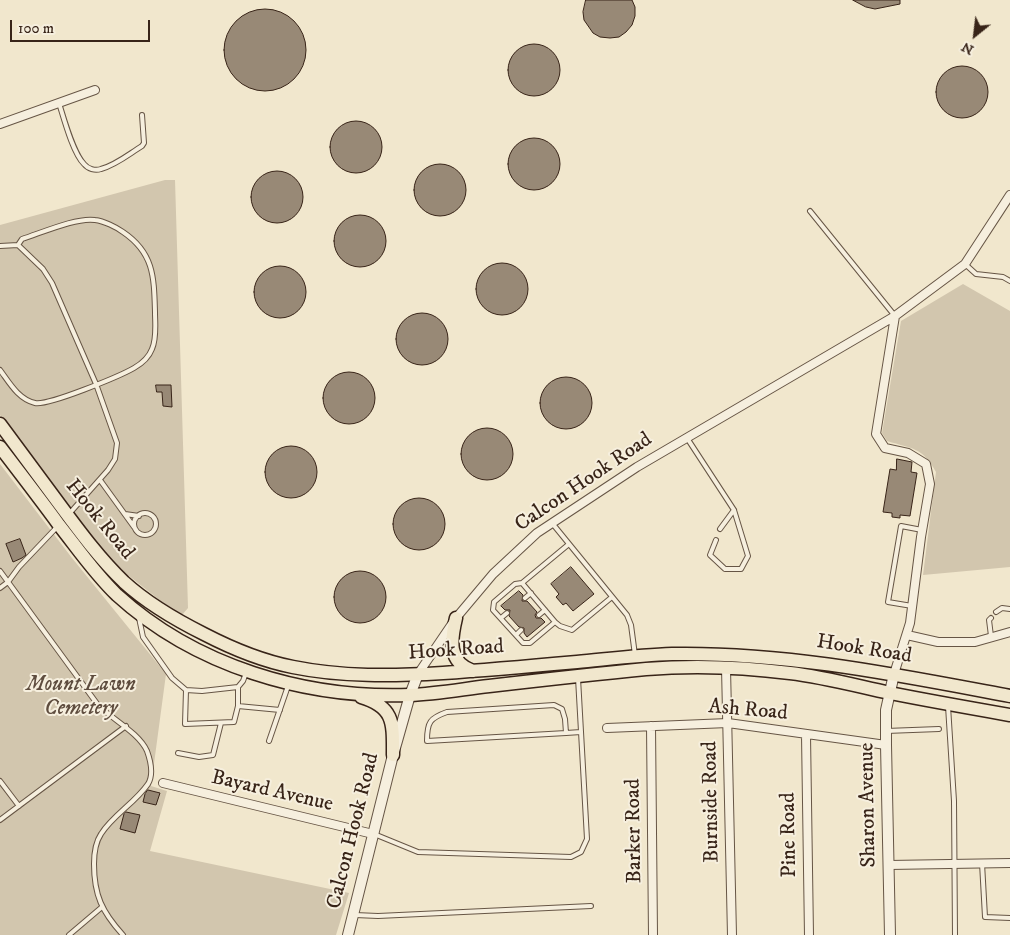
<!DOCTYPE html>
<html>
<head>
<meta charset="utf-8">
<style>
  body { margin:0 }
  #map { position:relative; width:1010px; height:935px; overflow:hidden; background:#f1e7cd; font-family:"IM FELL DW Pica",serif }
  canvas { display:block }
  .north { position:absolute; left:950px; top:10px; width:50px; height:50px; -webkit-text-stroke:4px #f6efde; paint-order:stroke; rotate:209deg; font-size:14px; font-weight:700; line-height:20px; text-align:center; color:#382418 }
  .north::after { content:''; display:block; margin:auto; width:18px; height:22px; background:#382418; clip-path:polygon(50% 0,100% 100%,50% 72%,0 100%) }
  .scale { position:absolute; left:10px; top:20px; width:140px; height:22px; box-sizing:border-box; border:2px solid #382418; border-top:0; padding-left:6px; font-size:15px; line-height:18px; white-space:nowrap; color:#382418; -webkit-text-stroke:4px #f6efde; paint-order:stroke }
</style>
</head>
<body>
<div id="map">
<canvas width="1010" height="935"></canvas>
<div class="north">N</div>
<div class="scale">100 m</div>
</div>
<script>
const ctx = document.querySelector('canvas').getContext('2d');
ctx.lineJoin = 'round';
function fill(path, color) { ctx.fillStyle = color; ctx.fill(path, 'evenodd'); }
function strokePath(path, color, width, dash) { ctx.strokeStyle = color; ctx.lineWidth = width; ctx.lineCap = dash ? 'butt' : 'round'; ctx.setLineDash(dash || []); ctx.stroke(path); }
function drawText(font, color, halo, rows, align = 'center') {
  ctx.font = font + ' "IM FELL DW Pica",serif'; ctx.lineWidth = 4; ctx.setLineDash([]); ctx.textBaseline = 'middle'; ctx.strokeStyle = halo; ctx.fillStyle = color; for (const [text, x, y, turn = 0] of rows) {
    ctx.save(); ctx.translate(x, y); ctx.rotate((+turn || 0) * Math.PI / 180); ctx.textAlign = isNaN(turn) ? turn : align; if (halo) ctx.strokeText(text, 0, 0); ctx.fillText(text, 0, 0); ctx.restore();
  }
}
const green = new Path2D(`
  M 165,180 L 175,180 L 188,608 L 182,615 L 162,602 L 119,568 L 98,545 L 0,415 L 0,225 Z
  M 963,284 L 1010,311 L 1010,567 L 923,575 L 936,472 C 922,447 913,449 887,441 L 882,433 L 901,321 Z
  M 0,464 L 72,558 L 166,674 L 151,786 L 167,791 L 150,851 L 349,893 L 336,935 L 0,935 Z`);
const building = new Path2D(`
  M 586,0 L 632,0 L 635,7 L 635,16 L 632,25 L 626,32 L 619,37 L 610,38 L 600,37 L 593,33 L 584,20 L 583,12 Z
  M 853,0 L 900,0 L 900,4 L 875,9 L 866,7 Z
  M224 50a41 41 0 1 1 82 0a41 41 0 1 1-82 0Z
  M508 70a26 26 0 1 1 52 0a26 26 0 1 1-52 0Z
  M936 92a26 26 0 1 1 52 0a26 26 0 1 1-52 0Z
  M330 147a26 26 0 1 1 52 0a26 26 0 1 1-52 0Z
  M508 164a26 26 0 1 1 52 0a26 26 0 1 1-52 0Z
  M414 190a26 26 0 1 1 52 0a26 26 0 1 1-52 0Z
  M251 197a26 26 0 1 1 52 0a26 26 0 1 1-52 0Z
  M334 241a26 26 0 1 1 52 0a26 26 0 1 1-52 0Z
  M476 289a26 26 0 1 1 52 0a26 26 0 1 1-52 0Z
  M254 292a26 26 0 1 1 52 0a26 26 0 1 1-52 0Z
  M396 339a26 26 0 1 1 52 0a26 26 0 1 1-52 0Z
  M323 398a26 26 0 1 1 52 0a26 26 0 1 1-52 0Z
  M540 403a26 26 0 1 1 52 0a26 26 0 1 1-52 0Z
  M 156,385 L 171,385 L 172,407 L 163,406 L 162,392 L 157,392 Z
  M461 454a26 26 0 1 1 52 0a26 26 0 1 1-52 0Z
  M265 472a26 26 0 1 1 52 0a26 26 0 1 1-52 0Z
  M 897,459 L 912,462 L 911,472 L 917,473 L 910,516 L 900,515 L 900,518 L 892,517 L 892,513 L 883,512 L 890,469 L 896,470 Z
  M393 524a26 26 0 1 1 52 0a26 26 0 1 1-52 0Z
  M 20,539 L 26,555 L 22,558 L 13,562 L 6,544 Z
  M 571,567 L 594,594 L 573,611 L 566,603 L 563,605 L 556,597 L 559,594 L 551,584 Z
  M334 597a26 26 0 1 1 52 0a26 26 0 1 1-52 0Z
  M 519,591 L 523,595 L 522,601 L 527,601 L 537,612 L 535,615 L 536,618 L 541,618 L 545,622 L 527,637 L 524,633 L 524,628 L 519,627 L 509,616 L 510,610 L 505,610 L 501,606 Z
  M 148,790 L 160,793 L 156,805 L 143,802 L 145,794 Z
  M 126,812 L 140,815 L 135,833 L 120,829 L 124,814 Z`);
const service = new Path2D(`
  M 59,103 C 64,119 73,153 84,164 C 88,169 95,171 101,169 C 116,165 129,154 142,146 L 144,143 L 142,115
  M 810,211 L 895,316
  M 18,245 L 43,269 L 52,283 L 96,384 L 117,443 L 115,459 L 108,470 L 69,514
  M 0,246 L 18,245 L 22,239 C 41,233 77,217 95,220 C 104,221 116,227 123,232 C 154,253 154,277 155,312 C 155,323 157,338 152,349 C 149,357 141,364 134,368 C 120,376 48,406 35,403 C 18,399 9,382 0,370
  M 965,264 L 976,274 L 1003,277 L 1010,281
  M 687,438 L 734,510 L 748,556 L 741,569 L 725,569 L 710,555 L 716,540
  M 100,480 L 134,527
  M134 524a11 11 0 1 1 22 0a11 11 0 1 1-22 0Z
  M 125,514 L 139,516
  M 552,523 L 627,615 L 631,625 L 635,655
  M 720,529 L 734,510
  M 569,544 L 522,583 L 515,584 L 494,602 L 493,610 L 523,643 L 530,643 L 555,622 L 560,626 L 572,630 L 612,597
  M 0,571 L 98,705 C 112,719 139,733 147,751 C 151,762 154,774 148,784 C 135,803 113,815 101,834 C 95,843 94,854 94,864 C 94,895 102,912 123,935
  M 522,583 L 555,622
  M 0,588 L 8,582 L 19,567 L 58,526
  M 525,598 L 531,593
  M 912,606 L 888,602 L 901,526 L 922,530
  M 996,612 L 1002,608 L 1010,609
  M 539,615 L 545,610
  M 139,618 L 143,637 L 172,678 L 186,690 L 202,691 L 238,687
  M 501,618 L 507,613
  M 991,618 L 989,620 L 991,636
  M 516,635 L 521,630
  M 246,673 L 243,681 L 238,687 L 238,706 L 280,710
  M 186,690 L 185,724 L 234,722 L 238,706
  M 948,706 L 954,801 L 955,935
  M 886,731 L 939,729
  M 566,733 L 565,719 L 562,709 L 554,705 L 447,712 C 430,718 427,722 427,741 L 566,733 L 581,732
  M 269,741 L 288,686
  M 178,753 L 199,757 L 213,755 L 221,723
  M 0,781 L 19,806
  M 0,820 L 126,726
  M 374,834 L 418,852 L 571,857 L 581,852 L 587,839 L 578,678
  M 982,863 L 985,917 L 1010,918
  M 355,915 L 378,916 L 591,906
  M 69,935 L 102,907`);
const minor = new Path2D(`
  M 0,124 L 95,90
  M 907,635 L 938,642 L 975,642 L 1010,632
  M 726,668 L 732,935
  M 418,674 L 456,618 L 493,574 L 537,533 L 637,467 L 895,316 L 965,264 L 1010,195
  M 894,674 L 910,623 L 921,537 L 930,484 L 926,464 L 908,453 L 885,448 L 876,434 L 895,316
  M 651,726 L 653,935
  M 607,728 L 728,723 L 886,745
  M 806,735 L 809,935
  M 163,783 L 373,834
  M 889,865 L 1010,863`);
const tertiary = new Path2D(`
  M 348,935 L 393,755 L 410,695 L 418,674
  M 890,935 L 886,745 L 886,710 L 894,674`);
const primary = new Path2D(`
  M 0,424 C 20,451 40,478 60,505 C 80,532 100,559 124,582 C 147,603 176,620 204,634 C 231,648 262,661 293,667 C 342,677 393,676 443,673 C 488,670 533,666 577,662 C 609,659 640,655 672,654 C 786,652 898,675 1010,696
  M 0,447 C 20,473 40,499 59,525 C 78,549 95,574 117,595 C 195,666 305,699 410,695 C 436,694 463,689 489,686 C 541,680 594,674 646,669 C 694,665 743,667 790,673 C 824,677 857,686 890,693 C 930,701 970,708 1010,715
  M 456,618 C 451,639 447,662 473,671
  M 361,697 C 395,707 393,724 393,755`);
const streetNames = [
  ["Calcon Hook Road",584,483,-34],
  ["Hook Road",99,520,51],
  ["Hook Road",864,650,9],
  ["Hook Road",456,651,-4],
  ["Ash Road",748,711,5],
  ["Bayard Avenue",272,792,13],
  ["Burnside Road",712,802,-91],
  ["Sharon Avenue",869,805,-91],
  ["Calcon Hook Road",354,831,-76],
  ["Barker Road",635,831,-91],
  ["Pine Road",790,835,-91]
];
const parkNames = [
  ["Mount Lawn",81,686],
  ["Cemetery",81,710]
];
fill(green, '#d2c6ae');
fill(building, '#988976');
strokePath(building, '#382418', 1);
strokePath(service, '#665545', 6);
strokePath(minor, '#665545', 10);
strokePath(tertiary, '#665545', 12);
strokePath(primary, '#382418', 15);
strokePath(service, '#f6efde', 4);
strokePath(minor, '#f6efde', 8);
strokePath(tertiary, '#f6efde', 10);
strokePath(primary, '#f1e7cd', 12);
drawText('21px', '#382418', '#f6efde', streetNames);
drawText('italic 21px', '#5e4c3e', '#f6efde', parkNames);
</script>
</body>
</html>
